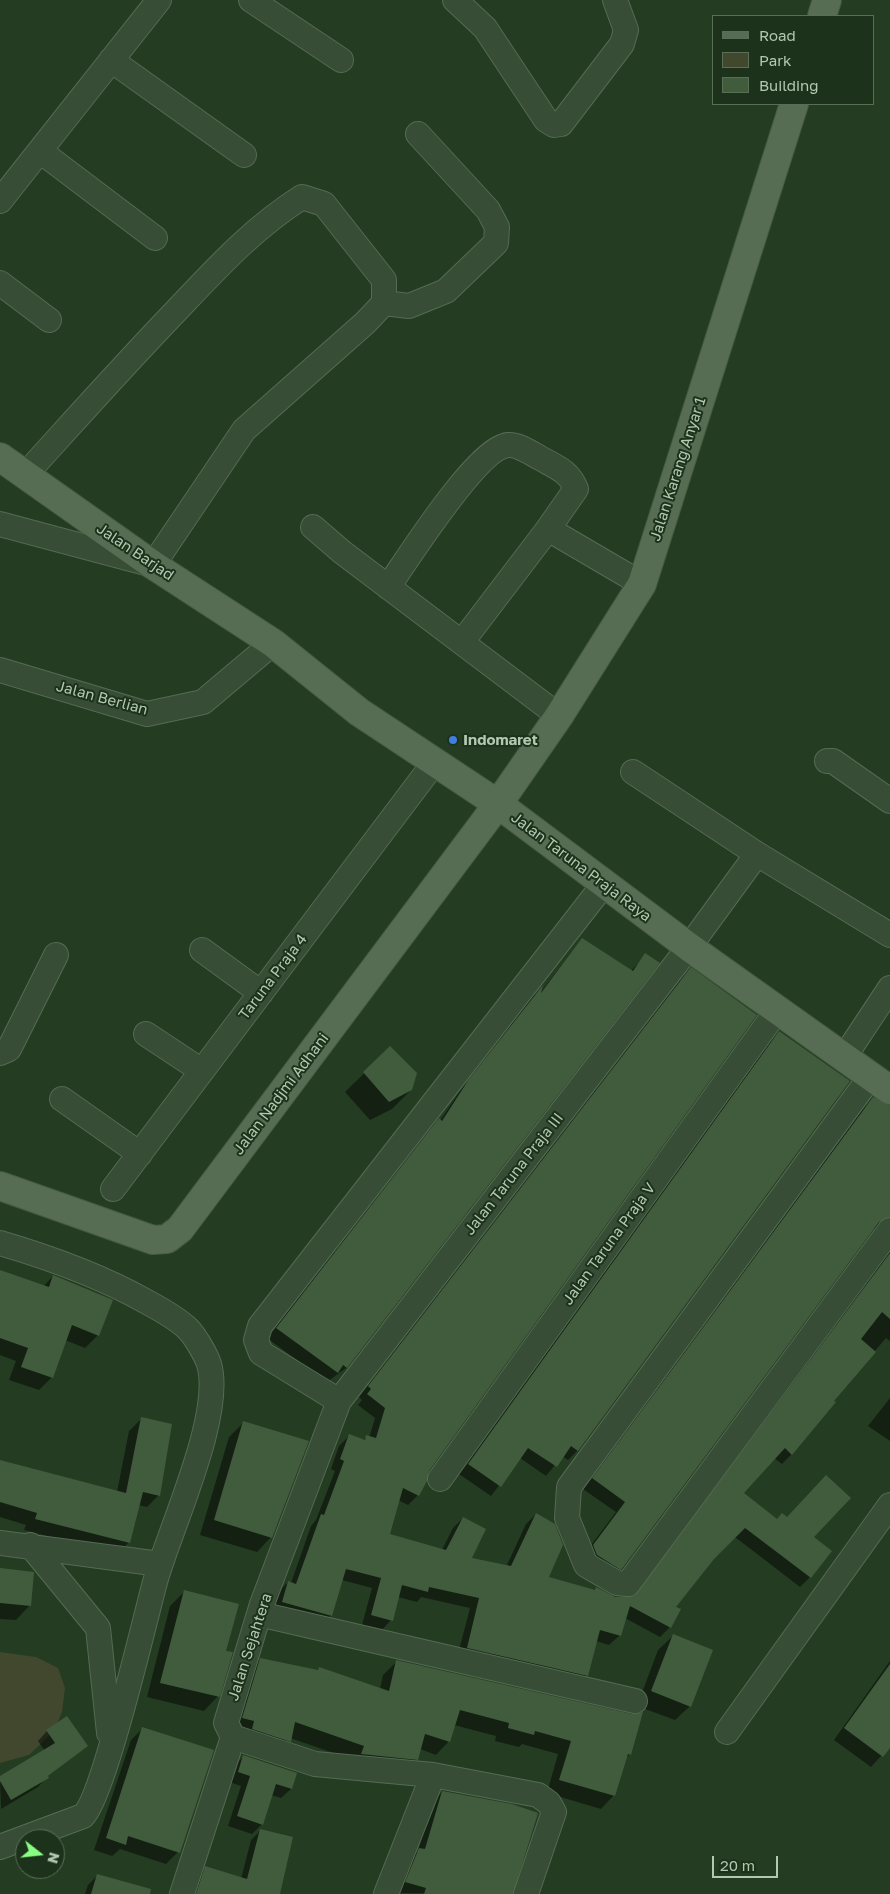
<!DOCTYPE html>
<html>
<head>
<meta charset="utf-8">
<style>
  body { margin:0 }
  #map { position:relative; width:890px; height:1894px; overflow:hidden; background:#243d22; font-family:"Golos Text",sans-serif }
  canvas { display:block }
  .legend { position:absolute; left:712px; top:15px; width:162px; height:90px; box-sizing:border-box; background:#1d321b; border:1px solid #596e57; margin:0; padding:6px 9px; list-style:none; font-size:15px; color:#b2c8b1 }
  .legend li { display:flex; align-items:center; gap:10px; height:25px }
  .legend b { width:25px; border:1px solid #596e57 }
  .north { position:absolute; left:15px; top:1829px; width:50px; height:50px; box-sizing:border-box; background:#1d321b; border:1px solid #596e57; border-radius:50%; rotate:106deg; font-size:14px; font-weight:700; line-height:20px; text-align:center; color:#b2c8b1 }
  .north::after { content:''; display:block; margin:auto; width:18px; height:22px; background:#89fd82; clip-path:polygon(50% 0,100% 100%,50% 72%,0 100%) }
  .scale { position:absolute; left:712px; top:1856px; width:66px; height:22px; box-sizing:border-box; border:2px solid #b2c8b1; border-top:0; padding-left:6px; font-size:15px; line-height:18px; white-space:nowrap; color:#b2c8b1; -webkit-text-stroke:4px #1d321b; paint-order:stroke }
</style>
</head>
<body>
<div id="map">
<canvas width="890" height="1894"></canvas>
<ul class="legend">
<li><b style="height:6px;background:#566d53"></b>Road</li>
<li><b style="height:14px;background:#41482d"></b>Park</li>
<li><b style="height:14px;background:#415c3d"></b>Building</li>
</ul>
<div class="north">N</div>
<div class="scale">20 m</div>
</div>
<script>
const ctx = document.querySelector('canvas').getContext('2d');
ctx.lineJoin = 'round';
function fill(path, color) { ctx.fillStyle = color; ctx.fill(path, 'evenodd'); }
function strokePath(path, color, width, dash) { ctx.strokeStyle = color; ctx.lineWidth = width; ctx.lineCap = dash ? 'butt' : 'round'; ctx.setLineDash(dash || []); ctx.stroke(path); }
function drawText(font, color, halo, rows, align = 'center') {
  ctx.font = font + ' "Golos Text",sans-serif'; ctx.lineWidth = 4; ctx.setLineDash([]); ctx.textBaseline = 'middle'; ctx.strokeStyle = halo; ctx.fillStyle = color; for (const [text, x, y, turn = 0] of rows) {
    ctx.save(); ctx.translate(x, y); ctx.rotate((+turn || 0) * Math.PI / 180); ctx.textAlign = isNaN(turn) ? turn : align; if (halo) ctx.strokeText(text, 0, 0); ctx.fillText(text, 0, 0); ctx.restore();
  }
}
const green = new Path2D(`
  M 0,1652 L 36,1657 L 58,1668 L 65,1688 L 62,1712 L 54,1731 L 29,1755 L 0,1763 Z`);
const shadow = new Path2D(`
  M 582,939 L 631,971 L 646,955 L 658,963 L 346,1368 L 327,1382 L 267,1338 L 430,1130 L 440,1121 L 460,1091 L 533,996 L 541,989 L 540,993 Z
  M 691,969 L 428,1470 L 418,1495 L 408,1505 L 398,1500 L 388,1535 L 442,1550 L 453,1528 L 463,1518 L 470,1559 L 506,1567 L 526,1524 L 536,1514 L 548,1578 L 594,1591 L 597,1588 L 615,1598 L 633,1598 L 890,1251 L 890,1341 L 886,1338 L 832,1401 L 792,1454 L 782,1464 L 774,1458 L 742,1493 L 776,1520 L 812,1537 L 810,1577 L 800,1587 L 735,1537 L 713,1558 L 674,1607 L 670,1627 L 660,1637 L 625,1618 L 620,1635 L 609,1645 L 596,1641 L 587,1675 L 577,1685 L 457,1658 L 470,1608 L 421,1597 L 417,1602 L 398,1597 L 391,1620 L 381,1631 L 362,1625 L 372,1588 L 342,1580 L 331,1616 L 321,1626 L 272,1612 L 278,1592 L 288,1582 L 291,1583 L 311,1526 L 316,1520 L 335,1471 L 331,1469 L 339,1446 L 349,1436 L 363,1441 L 367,1437 L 369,1438 L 375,1418 L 358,1405 L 362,1400 L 359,1397 L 681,979 Z
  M 780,1032 L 849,1081 L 577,1451 L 568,1460 L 562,1456 L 546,1476 L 520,1458 L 491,1496 L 459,1474 L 770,1042 Z
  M 390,1048 L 411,1090 L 392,1109 L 370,1120 L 345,1092 Z
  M 873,1098 L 890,1106 L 890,1232 L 880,1226 L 872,1230 L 621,1569 L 610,1579 L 583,1556 L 616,1512 L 583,1489 L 863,1109 Z
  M 0,1271 L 43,1287 L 53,1276 L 98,1335 L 85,1348 L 65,1340 L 52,1377 L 39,1390 L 9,1380 L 16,1361 L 0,1355 Z
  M 890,1398 L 890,1441 L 868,1426 Z
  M 141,1419 L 159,1495 L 147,1507 L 138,1505 L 129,1542 L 117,1554 L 24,1530 L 26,1525 L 0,1517 L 0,1461 L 117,1492 L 129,1431 Z
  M 244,1422 L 271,1537 L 257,1552 L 200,1535 L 229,1437 Z
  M 0,1570 L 30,1605 L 16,1620 L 0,1619 Z
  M 184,1592 L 225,1652 L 218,1696 L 204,1711 L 147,1697 L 170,1606 Z
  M 673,1636 L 690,1706 L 675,1720 L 637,1706 L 658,1650 Z
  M 260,1659 L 316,1671 L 319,1669 L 380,1689 L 383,1675 L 397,1661 L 630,1754 L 625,1759 L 614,1795 L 601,1809 L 547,1793 L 558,1754 L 522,1744 L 519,1747 L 495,1741 L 496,1736 L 454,1725 L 449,1741 L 436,1755 L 420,1749 L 417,1759 L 404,1773 L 351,1759 L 290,1738 L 276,1754 L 229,1731 L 247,1673 Z
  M 890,1661 L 890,1746 L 871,1767 L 834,1740 Z
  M 143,1728 L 178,1852 L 166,1864 L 120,1849 L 112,1856 L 94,1850 L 131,1740 Z
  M 47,1731 L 87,1746 L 47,1777 L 38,1787 L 1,1809 L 0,1777 L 45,1751 L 38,1741 Z
  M 244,1756 L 296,1773 L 291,1789 L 281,1798 L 271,1795 L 262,1824 L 252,1834 L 228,1826 L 241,1786 L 229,1782 L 234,1766 Z
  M 442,1792 L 512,1894 L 396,1893 L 409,1860 L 418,1851 L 432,1802 Z
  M 261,1830 L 277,1894 L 191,1894 L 196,1878 L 206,1868 L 241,1879 L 251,1840 Z
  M 98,1875 L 147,1894 L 85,1894 L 88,1885 Z`);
const building = new Path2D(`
  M 582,938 L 633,971 L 645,953 L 660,963 L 347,1368 L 343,1365 L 338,1373 L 276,1328 L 439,1118 L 442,1121 L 469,1079 L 543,985 L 541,993 Z
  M 691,967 L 757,1015 L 429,1471 L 427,1481 L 419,1496 L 403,1488 L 390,1534 L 446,1550 L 463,1517 L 486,1529 L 472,1558 L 511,1566 L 536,1513 L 555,1524 L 563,1545 L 549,1577 L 595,1590 L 596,1587 L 615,1597 L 634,1596 L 890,1253 L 890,1319 L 882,1312 L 861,1339 L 876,1352 L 834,1401 L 836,1402 L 792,1455 L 785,1448 L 744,1493 L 777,1519 L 782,1513 L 787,1517 L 826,1475 L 851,1498 L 814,1537 L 832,1551 L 811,1578 L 745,1528 L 714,1559 L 676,1607 L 681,1609 L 671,1628 L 630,1606 L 621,1636 L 600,1630 L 588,1676 L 467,1648 L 479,1598 L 429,1587 L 428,1592 L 402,1585 L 393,1621 L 371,1615 L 381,1578 L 346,1569 L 332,1616 L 282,1602 L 288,1581 L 296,1584 L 321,1514 L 324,1515 L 344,1461 L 340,1459 L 349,1434 L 365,1440 L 366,1435 L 376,1438 L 385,1408 L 367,1394 L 371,1389 L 368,1386 Z
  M 779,1031 L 850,1081 L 578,1451 L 571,1446 L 557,1467 L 528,1448 L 501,1487 L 468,1464 Z
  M 390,1046 L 417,1073 L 412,1090 L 389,1102 L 363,1072 Z
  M 873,1097 L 890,1105 L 890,1217 L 879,1222 L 621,1570 L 597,1555 L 593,1545 L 625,1502 L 592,1478 Z
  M 0,1270 L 49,1287 L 53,1275 L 113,1300 L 99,1336 L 72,1325 L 53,1378 L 21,1367 L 28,1348 L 0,1338 Z
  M 141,1417 L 172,1424 L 160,1496 L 143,1492 L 130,1543 L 35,1519 L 37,1513 L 0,1502 L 0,1460 L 126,1493 Z
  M 243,1421 L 309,1441 L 272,1538 L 214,1520 Z
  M 0,1568 L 34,1572 L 31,1606 L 0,1603 Z
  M 184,1590 L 239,1604 L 226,1651 L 233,1652 L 220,1697 L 160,1683 Z
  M 673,1634 L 713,1650 L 691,1707 L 651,1691 Z
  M 260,1658 L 318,1670 L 319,1667 L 389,1691 L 396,1660 L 632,1714 L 643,1712 L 631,1755 L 628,1754 L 615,1796 L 559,1780 L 571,1741 L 535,1731 L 534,1735 L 508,1728 L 509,1723 L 460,1710 L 450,1742 L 425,1734 L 418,1760 L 361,1754 L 364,1746 L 295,1722 L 291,1742 L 252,1729 L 254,1721 L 242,1718 Z
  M 890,1664 L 890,1748 L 883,1757 L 844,1728 Z
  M 67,1716 L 88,1746 L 48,1776 L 49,1778 L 11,1800 L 0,1781 L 0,1776 L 55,1743 L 46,1730 Z
  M 142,1727 L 214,1750 L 180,1853 L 128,1836 L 126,1845 L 106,1838 Z
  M 243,1755 L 297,1773 L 292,1789 L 276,1784 L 263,1825 L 237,1816 L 250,1776 L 238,1772 Z
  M 442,1791 L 512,1804 L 538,1813 L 513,1894 L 424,1894 L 426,1888 L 405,1882 L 419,1848 L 425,1849 Z
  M 260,1829 L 293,1837 L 280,1894 L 196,1894 L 205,1866 L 247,1879 Z
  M 97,1874 L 151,1889 L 150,1894 L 91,1894 Z`);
const minor = new Path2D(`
  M 251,0 L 341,60
  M 455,0 L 485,28 L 546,120 L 554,125 L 561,124 L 622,44 L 626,30 L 615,0
  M 111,60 L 244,155
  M 40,151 L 155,238
  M 0,201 L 159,0
  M 0,283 L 49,320
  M 384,303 L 409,306 L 446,291 L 496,243 L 497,227 L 488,210 L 418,134
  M 0,524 L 153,565 L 244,430 L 365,323 L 384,303 L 384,280 L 324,204 L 302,197 C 253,228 216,269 176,311 C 124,365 75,420 25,475
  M 313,527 L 342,552 L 559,716
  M 388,587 C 407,560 477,448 508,445 C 518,444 531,453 540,458 C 556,467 569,471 576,489 L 548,529 L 642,584
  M 462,642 L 548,529
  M 0,670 L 147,714 L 203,702 L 273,643
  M 827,761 L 833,761 L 890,801
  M 633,772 L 757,854 L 890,935
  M 202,950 L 261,993
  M 146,1034 L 202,1071
  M 0,1053 L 9,1049 L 56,955
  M 845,1056 L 890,988
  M 871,1076 L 569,1487 L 567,1518 L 586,1565 L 617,1583 L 628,1584 L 890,1230
  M 62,1099 L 140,1154
  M 113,1189 L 434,763
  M 0,1243 C 51,1258 101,1276 147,1302 C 160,1309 177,1318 188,1329 C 195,1336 206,1355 209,1364 C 224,1415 170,1528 155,1582 C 145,1619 103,1799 83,1816 L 0,1847
  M 339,1401 L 261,1353 L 256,1340 L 260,1326 L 604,884
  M 440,1479 L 778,1009
  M 0,1543 L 160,1564
  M 30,1545 L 98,1628 L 109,1733
  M 259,1614 L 635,1701
  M 727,1732 L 890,1505
  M 233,1737 L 315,1764 L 433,1775 L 538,1795 L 549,1803 L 554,1812 L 526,1894
  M 182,1894 L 233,1737 L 226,1723 L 262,1604 L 339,1401 L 689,947 L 757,854
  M 386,1894 L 433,1775`);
const major = new Path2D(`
  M 822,16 L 827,0
  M 0,457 L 153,565 L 273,643 L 359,712 L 498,804 L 689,947 L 890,1090
  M 0,1186 L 153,1240 L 167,1239 L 180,1229 L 498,804 L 559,716 L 642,584 L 794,104`);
const markers = [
  [453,740,5,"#3f7fe0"]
];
const streetNames = [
  ["Jalan Karang Anyar 1",678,469,-72],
  ["Jalan Barjad",135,552,34],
  ["Jalan Berlian",102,698,15],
  ["Jalan Taruna Praja Raya",581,867,37],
  ["Taruna Praja 4",273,977,-53],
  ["Jalan Nadjmi Adhani",281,1094,-53],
  ["Jalan Taruna Praja III",514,1174,-52],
  ["Jalan Taruna Praja V",609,1244,-54],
  ["Jalan Sejahtera",250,1647,-72]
];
const poiNames = [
  ["Indomaret",463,740]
];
fill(green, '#41482d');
fill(shadow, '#0007');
fill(building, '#415c3d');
strokePath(minor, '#556b54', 26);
strokePath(major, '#445942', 30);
strokePath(minor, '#384d36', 24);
strokePath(major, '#566d53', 28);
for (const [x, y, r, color] of markers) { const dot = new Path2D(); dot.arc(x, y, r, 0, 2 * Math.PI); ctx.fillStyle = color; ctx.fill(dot); strokePath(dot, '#1d321b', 2); }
drawText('15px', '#b2c8b1', '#1d321b', streetNames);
drawText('bold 15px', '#b2c8b1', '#1d321b', poiNames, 'left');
</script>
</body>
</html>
